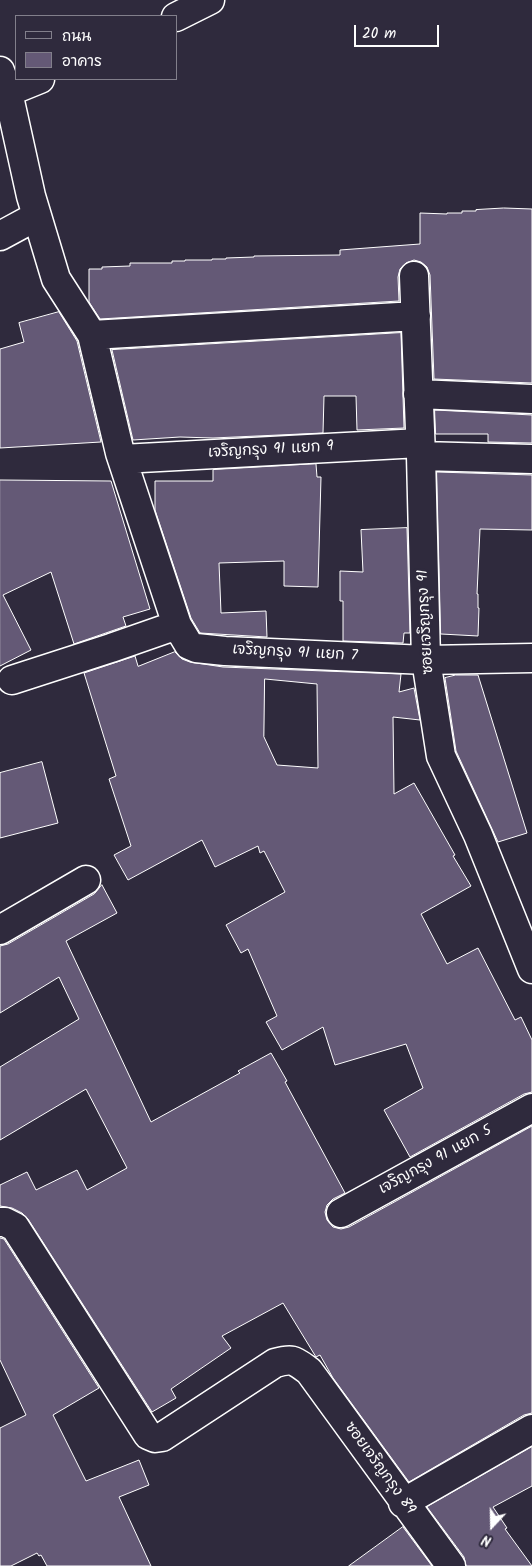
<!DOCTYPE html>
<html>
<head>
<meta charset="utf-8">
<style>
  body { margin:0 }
  #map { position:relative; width:532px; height:1566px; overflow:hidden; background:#2f2a3d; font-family:Kalam,"Playpen Sans Thai",sans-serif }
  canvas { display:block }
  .legend { position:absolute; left:15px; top:15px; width:162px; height:65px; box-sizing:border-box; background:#2f2a3d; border:1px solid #827f8b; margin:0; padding:6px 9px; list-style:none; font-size:15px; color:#fff }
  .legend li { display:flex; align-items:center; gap:10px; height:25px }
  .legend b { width:25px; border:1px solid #827f8b }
  .north { position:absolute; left:467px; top:1501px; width:50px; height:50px; -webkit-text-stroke:4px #2f2a3d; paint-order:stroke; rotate:201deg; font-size:14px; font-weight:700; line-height:20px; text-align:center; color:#fff }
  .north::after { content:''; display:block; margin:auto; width:18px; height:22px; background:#fff; clip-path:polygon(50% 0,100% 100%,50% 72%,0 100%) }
  .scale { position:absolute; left:354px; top:25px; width:85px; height:22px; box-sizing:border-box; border:2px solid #fff; border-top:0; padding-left:6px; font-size:15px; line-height:18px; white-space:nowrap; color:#fff; -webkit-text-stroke:4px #2f2a3d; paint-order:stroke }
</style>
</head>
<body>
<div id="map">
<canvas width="532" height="1566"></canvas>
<ul class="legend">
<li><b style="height:6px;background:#2f2a3d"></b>ถนน</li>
<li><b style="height:14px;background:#645976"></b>อาคาร</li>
</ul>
<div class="north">N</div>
<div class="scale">20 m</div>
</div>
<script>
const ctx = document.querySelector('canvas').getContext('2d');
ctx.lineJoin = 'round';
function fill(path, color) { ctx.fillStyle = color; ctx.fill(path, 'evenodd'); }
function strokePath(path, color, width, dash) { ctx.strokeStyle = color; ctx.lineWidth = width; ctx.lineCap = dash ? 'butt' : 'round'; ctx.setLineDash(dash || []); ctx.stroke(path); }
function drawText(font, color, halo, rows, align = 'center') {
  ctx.font = font + ' Kalam,"Playpen Sans Thai",sans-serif'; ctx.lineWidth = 5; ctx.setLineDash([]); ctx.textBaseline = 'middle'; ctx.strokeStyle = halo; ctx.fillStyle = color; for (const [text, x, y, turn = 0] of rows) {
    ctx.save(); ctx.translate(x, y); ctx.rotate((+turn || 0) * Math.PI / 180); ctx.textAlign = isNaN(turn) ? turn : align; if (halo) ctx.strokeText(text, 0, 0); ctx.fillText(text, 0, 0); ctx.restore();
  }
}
const building = new Path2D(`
  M 504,208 L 532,209 L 532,383 L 434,379 L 430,275 L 427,267 L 421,262 L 414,260 L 406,263 L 400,269 L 398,277 L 399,301 L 100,319 L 89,302 L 89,269 L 102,269 L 102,267 L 130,266 L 130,263 L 172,263 L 172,261 L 185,261 L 185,260 L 212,260 L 212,259 L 226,259 L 226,258 L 254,257 L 254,256 L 340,255 L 340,250 L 420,244 L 420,213 L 447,214 L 447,213 L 462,213 L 462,211 L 476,211 L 476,210 Z
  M 59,312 L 77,341 L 101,442 L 0,448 L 0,349 L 24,342 L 19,323 Z
  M 401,333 L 404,428 L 357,430 L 356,396 L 324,396 L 323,433 L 213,438 L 180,437 L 133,440 L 112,350 Z
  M 435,410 L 532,415 L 532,443 L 488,442 L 488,434 L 436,434 Z
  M 316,464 L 317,477 L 321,477 L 318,587 L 284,586 L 284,561 L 219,563 L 221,613 L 266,611 L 267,637 L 200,633 L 191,618 L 155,510 L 155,481 L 213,481 L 213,470 Z
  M 437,472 L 532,475 L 532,530 L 480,529 L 477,594 L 478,594 L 478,608 L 479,608 L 478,636 L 441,634 Z
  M 0,480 L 111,481 L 150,609 L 123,617 L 126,626 L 74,644 L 51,572 L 3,595 L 31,650 L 0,666 Z
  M 407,528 L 410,633 L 404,633 L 403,643 L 343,641 L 343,601 L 340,601 L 340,571 L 363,572 L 361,530 Z
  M 175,652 L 182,659 L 190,662 L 223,667 L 401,674 L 399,692 L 414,688 L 420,720 L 393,717 L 394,794 L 414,783 L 455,855 L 453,856 L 471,886 L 421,914 L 447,964 L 478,948 L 515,1020 L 521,1017 L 532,1040 L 532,1092 L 524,1094 L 410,1157 L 384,1110 L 423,1088 L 406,1044 L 335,1065 L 323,1027 L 282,1050 L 266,1022 L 277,1016 L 248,949 L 241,953 L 226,925 L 285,892 L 264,851 L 260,853 L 258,846 L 215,867 L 202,840 L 128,880 L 114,855 L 131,846 L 109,779 L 116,776 L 84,673 L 135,656 L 138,666 ZM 265,679 L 317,684 L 318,768 L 277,765 L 264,737 Z
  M 456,675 L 478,675 L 527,833 L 498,842 L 456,751 L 445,678 Z
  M 42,762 L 58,823 L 0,838 L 0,773 Z
  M 102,885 L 117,913 L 66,941 L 151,1122 L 240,1073 L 238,1071 L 271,1053 L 287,1081 L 285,1082 L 345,1193 L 333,1199 L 327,1205 L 325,1212 L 327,1220 L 333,1227 L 341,1229 L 349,1227 L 532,1126 L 532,1413 L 524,1415 L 409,1482 L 333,1378 L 320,1355 L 316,1357 L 283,1303 L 222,1336 L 231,1348 L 171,1389 L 176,1398 L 152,1412 L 28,1219 L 22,1213 L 12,1208 L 0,1206 L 0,1185 L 27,1172 L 36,1190 L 77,1170 L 87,1190 L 127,1168 L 86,1089 L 0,1140 L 0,1067 L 79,1019 L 59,977 L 0,1013 L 0,946 L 8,944 L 94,894 Z
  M 0,1238 L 4,1239 L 99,1388 L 53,1415 L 86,1481 L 139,1460 L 149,1485 L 119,1497 L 151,1566 L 47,1566 L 41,1555 L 39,1556 L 37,1553 L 11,1566 L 0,1566 L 0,1428 L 26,1415 L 0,1360 Z
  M 532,1447 L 532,1486 L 493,1507 L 507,1528 L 505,1529 L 532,1566 L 466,1566 L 464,1557 L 427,1507 Z
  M 403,1527 L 432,1566 L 349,1566 Z`);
const minor = new Path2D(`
  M 176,17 L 210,0
  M 0,71 L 8,92 L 31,196 L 56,279 L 92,335 L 120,453 L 177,625 L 111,648 L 12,680
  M 8,92 L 40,79
  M 0,236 L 37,216
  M 414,276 L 421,456 L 426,660 L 441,756 L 478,835 L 532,969
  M 92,335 L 416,316
  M 418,394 L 532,399
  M 421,456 L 532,459
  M 122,459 L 420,443
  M 177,625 L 189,645 L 196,648 L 225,651 L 426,660 L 532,658
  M 0,930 L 86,880
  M 341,1213 L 532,1108
  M 0,1222 L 5,1222 L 15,1227 L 148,1435 L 155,1438 L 162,1437 L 275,1363 C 293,1358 294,1360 309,1371 L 451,1566
  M 403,1503 L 532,1429`);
const streetNames = [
  ["เจริญกรุง 91 แยก 9",271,451,-3],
  ["ซอยเจริญกรุง 91",427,622,-93],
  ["เจริญกรุง 91 แยก 7",295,654,3],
  ["เจริญกรุง 91 แยก 5",436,1161,-29],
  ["ซอยเจริญกรุง 89",379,1469,54]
];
fill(building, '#645976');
strokePath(building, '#fff', 1);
strokePath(minor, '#fff', 31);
strokePath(minor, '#2f2a3d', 28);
drawText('15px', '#fff', '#2f2a3d', streetNames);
</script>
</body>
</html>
